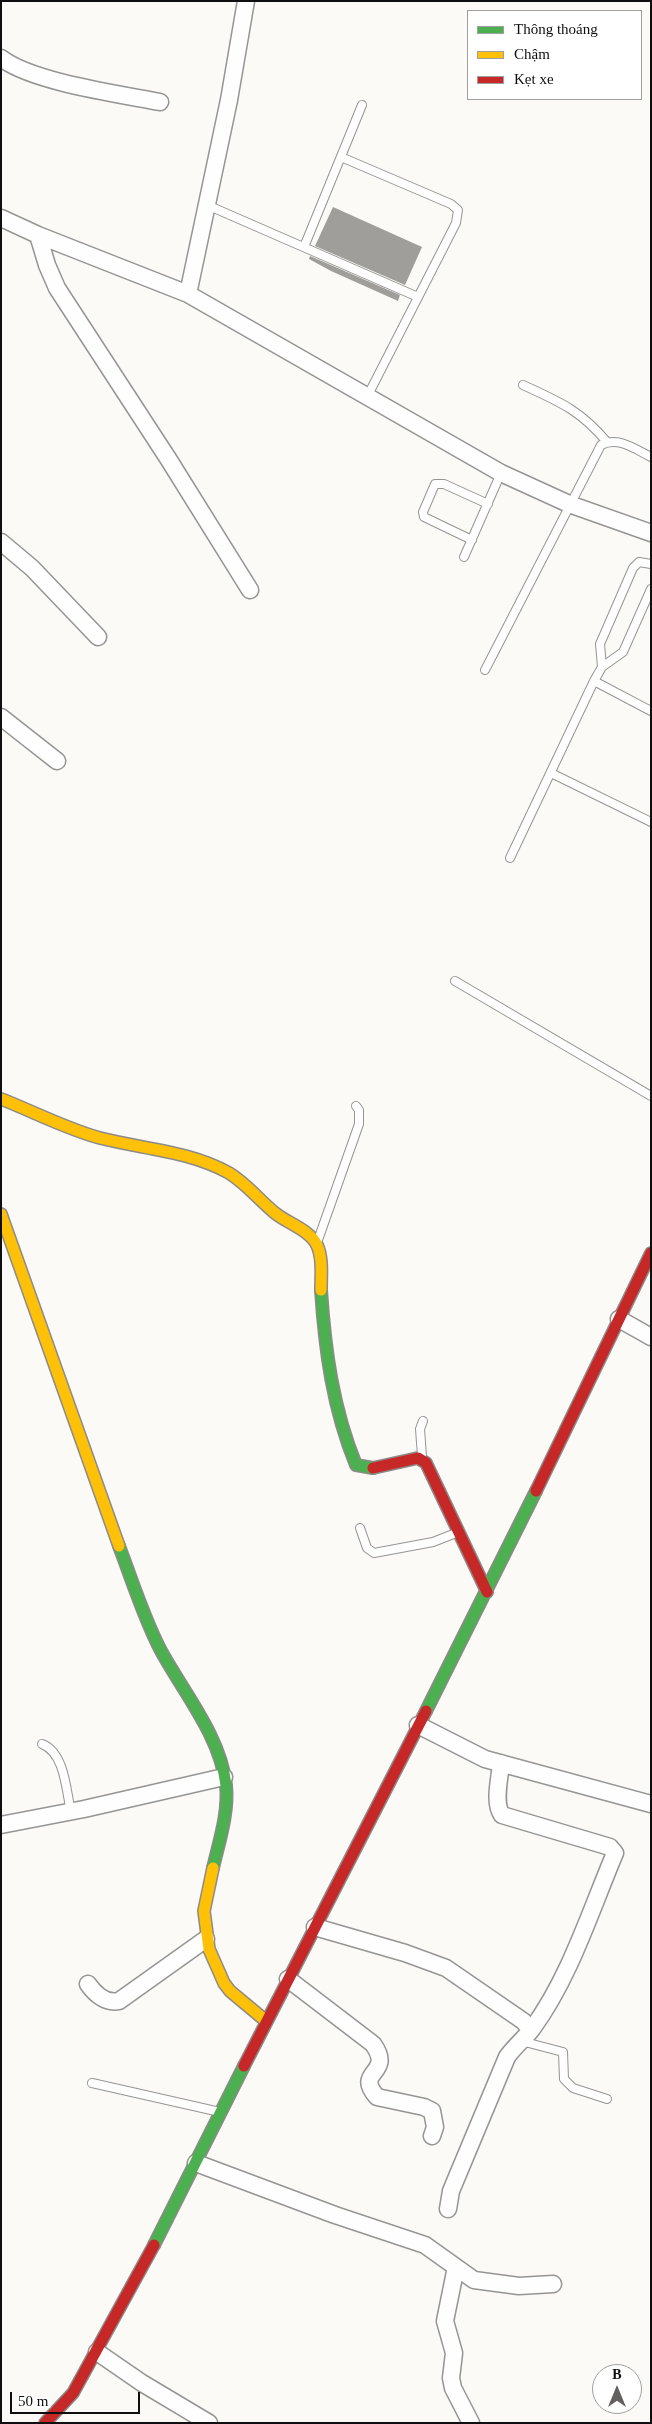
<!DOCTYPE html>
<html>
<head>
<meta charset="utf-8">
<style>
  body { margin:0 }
  #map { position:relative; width:652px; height:2424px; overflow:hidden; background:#fbfaf6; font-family:"Times New Roman",serif }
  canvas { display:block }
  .frame { position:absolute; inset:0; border:2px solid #0f0f0f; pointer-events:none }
  .legend { position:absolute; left:467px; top:10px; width:175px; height:90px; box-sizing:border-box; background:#fff; border:1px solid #9f9f9f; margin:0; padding:6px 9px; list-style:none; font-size:15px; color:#0f0f0f }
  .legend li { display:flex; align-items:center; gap:10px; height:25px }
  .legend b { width:25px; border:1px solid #9f9f9f }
  .north { position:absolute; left:592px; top:2364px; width:50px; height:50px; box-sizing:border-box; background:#fff; border:1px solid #9f9f9f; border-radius:50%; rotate:0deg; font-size:14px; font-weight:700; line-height:20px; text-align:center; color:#0f0f0f }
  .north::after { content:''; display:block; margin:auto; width:18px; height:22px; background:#626160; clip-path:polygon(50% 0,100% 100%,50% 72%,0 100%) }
  .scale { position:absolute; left:10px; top:2392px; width:130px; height:22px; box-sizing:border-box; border:2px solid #0f0f0f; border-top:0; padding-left:6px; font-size:15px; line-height:18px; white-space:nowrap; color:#0f0f0f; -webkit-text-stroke:4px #fff; paint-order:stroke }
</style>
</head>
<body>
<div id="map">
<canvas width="652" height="2424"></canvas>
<div class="frame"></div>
<ul class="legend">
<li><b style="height:6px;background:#4caf50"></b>Thông thoáng</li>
<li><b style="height:6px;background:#ffc107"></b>Chậm</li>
<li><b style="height:6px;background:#c62828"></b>Kẹt xe</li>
</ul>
<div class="north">B</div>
<div class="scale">50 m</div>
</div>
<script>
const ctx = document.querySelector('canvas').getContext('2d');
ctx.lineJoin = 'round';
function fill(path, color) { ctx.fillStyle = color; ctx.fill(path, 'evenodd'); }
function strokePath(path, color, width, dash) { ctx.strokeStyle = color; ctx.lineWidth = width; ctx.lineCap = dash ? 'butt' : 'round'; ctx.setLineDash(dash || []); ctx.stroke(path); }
const building = new Path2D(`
  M 333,207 L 422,247 L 405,285 L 315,246 Z
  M 310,256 L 400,295 L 398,301 L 331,271 L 309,259 Z`);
const lane = new Path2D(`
  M 341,157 L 451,204 L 458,210 L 456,223 L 367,397
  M 207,205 L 418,297
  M 304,247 L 362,105
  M 523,385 C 560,402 580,410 607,442
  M 472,540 L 424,517 L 423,512 L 435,484 L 444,484 L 488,504
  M 464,557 L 501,473
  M 602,667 L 600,644 L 633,568 L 639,562 L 651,564
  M 485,670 L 601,445 C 618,436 635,449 651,457
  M 594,681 L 651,711
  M 551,773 L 651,822
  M 510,858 L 594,681 L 602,667 L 623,652 L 651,589
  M 455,981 L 651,1096
  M 318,1240 L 359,1124 L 359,1110 L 356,1106
  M 422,1456 L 420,1429 L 423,1421
  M 360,1528 L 367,1548 L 374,1553 L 433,1542 L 456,1533
  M 42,1744 C 65,1753 66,1790 71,1812
  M 521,2041 L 563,2052 L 564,2079 L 573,2088 L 607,2099
  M 92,2083 L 220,2112`);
const street = new Path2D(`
  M 1,58 C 32,82 119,94 160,102
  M 1,218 L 38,235 L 188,294 L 501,473 L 569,504 L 651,533
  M 38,235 L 47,265 L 57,288 L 169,460 L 250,590
  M 188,294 L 229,100 L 246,1
  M 1,542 L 32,568 L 98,637
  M 1,717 L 57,761
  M 619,1319 L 651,1337
  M 418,1725 L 485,1759 L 651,1804
  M 1,1825 L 84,1809 L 224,1777
  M 315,1927 L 405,1953 L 446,1968 L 523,2021 L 531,2030
  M 288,1979 L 373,2044 C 395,2075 353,2070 377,2097 L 424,2107 L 432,2111 L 435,2127 L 432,2136
  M 88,1984 C 95,1994 106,2004 119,2001 L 206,1939
  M 196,2163 L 335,2215 L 425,2245 L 474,2280 L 519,2286 L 553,2284
  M 448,2209 L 451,2191 L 507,2057 C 514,2047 524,2039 532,2029 C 570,1977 590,1912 615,1853 L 610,1847 L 502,1815 C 493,1803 500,1778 501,1763
  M 456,2267 L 445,2321 L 454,2353 L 451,2378 L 453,2388 L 471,2423
  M 97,2352 L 142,2383 L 209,2423`);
const fast = new Path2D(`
  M 321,1290 C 325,1351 333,1409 356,1465 L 373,1468
  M 119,1546 C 132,1580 143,1616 160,1649 C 183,1692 220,1735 226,1785 C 229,1812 219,1842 213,1868
  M 426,1711 L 536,1491
  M 154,2245 L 244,2066`);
const slow = new Path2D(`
  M 1,1099 C 32,1111 69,1130 100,1138 C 143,1149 190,1151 229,1173 C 247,1184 259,1200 275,1213 C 287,1223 310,1230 317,1245 C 323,1258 321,1276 321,1290
  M 1,1214 L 119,1546
  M 213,1868 L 204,1911 L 209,1949 L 224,1983 L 230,1991 L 266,2021`);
const jam = new Path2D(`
  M 373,1468 L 418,1458 L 426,1463 L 487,1592
  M 536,1491 L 651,1253
  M 244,2066 L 426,1711
  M 45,2423 L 73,2393 L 154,2245`);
fill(building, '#9f9e9b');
strokePath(lane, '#959593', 10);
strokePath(street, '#959593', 19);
strokePath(fast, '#8c8b8a', 14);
strokePath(slow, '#8c8b8a', 14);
strokePath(jam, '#8c8b8a', 14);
strokePath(lane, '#fefefe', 8);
strokePath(street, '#fefefe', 16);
strokePath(fast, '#4caf50', 11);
strokePath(slow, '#ffc107', 11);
strokePath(jam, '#c62828', 11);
</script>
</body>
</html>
